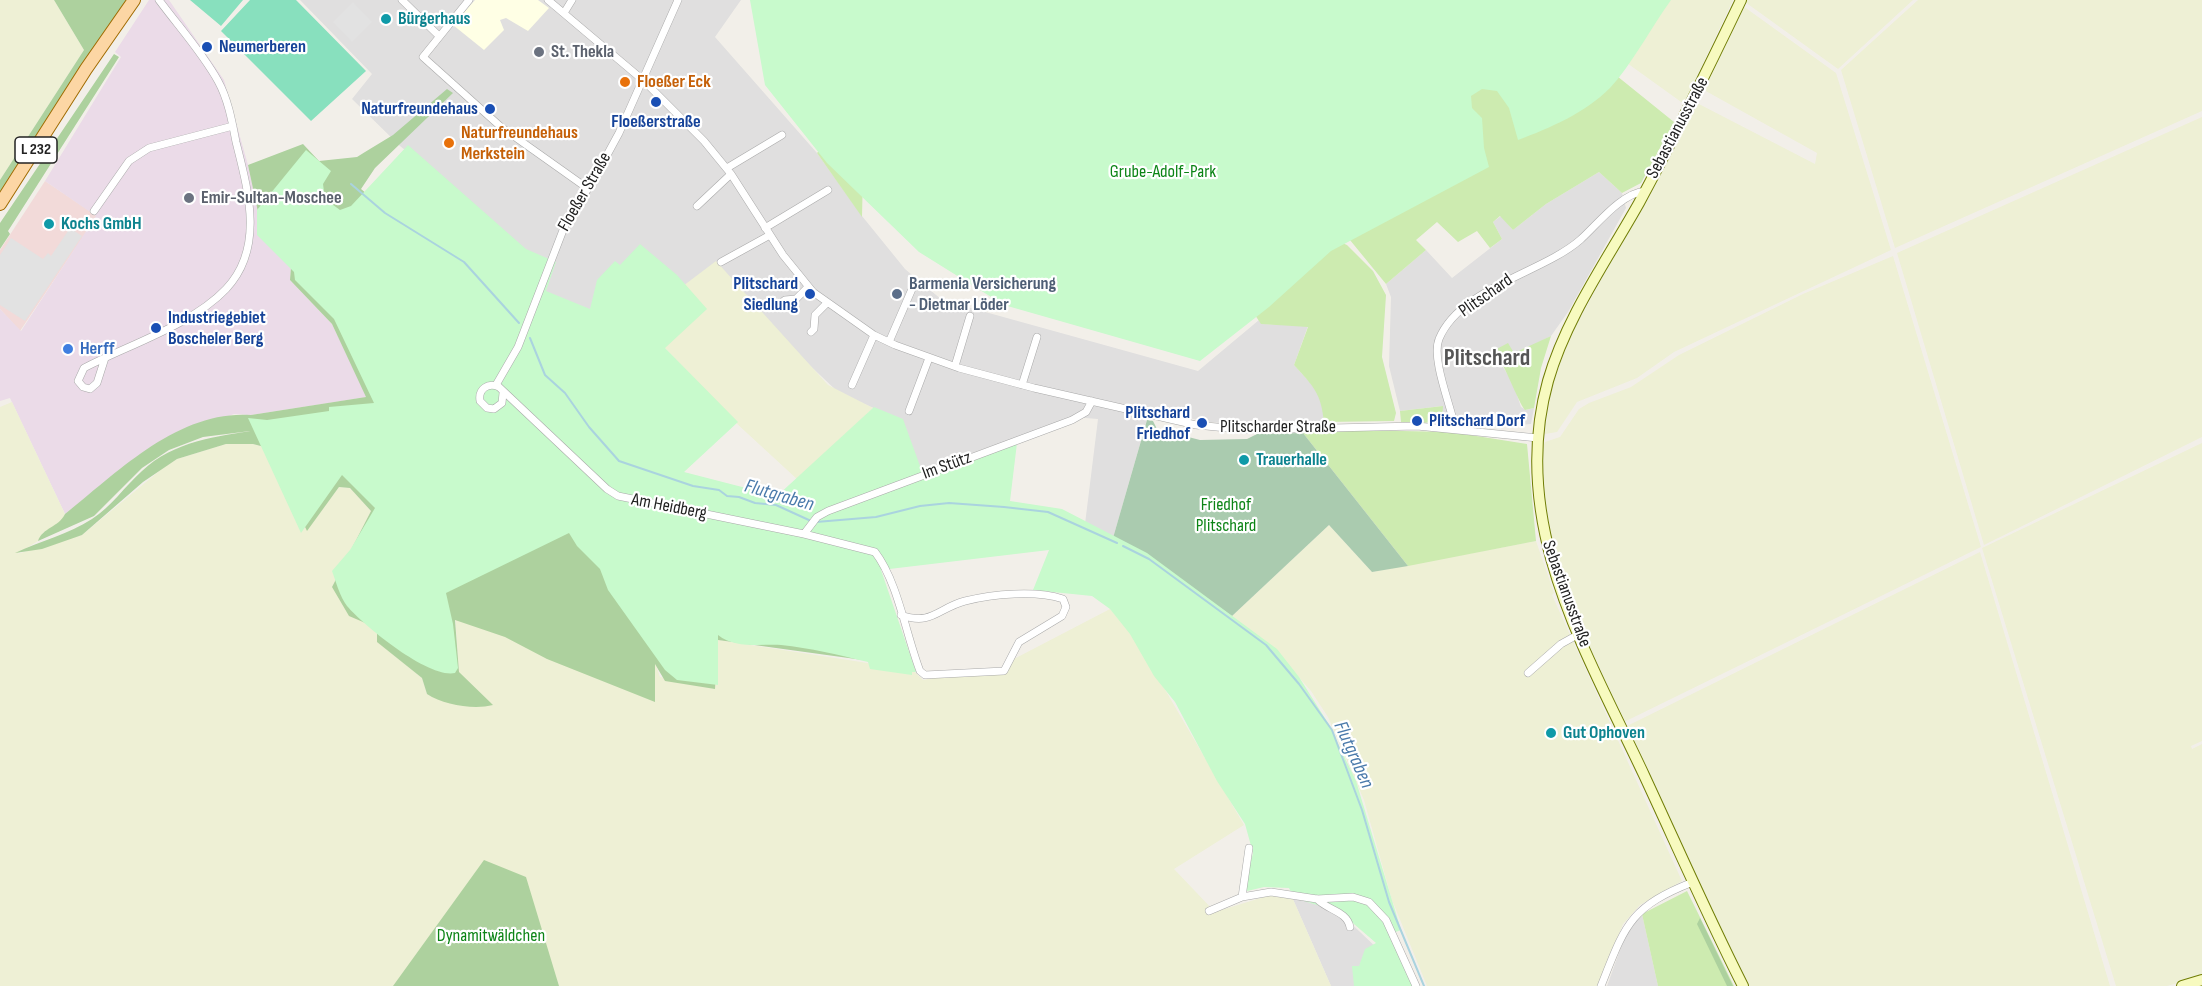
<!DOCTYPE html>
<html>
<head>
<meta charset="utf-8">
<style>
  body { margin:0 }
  canvas { display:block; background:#f2efe9 }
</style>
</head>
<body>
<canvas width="2202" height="986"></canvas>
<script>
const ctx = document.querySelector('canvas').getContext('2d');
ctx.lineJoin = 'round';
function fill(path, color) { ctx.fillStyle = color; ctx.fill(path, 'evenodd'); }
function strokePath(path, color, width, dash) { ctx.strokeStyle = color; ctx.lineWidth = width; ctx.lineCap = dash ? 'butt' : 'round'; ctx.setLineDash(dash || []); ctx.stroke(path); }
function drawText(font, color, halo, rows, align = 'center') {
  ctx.font = font + ' "Sofia Sans Condensed",sans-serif'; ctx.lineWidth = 4.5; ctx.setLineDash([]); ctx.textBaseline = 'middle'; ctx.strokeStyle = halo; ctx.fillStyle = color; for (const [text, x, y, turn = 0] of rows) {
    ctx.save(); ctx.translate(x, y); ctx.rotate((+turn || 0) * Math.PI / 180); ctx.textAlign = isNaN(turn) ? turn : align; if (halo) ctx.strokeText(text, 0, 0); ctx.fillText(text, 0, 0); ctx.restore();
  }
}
const residential = new Path2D(`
  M 300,0 L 741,0 L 715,37 L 817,153 L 862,216 L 905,269 L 942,300 L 1198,371 L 1259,320 L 1262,324 L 1308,326 L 1294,365 L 1318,391 L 1322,401 L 1324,422 L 1238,425 L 1202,421 L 1150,409 L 1113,538 L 1085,524 L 1098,419 L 1073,417 L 919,472 L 900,420 L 838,392 L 802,358 L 683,286 L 592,315 L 544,291 L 462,196 L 400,146 L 352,99 L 372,74 Z
  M 1599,172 L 1622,193 L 1626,208 L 1568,312 L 1551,336 L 1491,367 L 1501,364 L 1513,383 L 1521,407 L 1526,410 L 1534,408 L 1531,424 L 1498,427 L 1442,423 L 1442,406 L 1400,411 L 1389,366 L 1391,297 L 1386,284 L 1426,250 L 1452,278 L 1502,239 L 1493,222 L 1501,216 L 1513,230 L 1546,204 Z
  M 1292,897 L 1338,911 L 1380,951 L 1402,986 L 1331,986 Z
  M 1642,914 L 1658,986 L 1607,986 L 1628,928 Z`);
const commercial = new Path2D(`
  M 45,181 L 97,216 L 20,331 L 0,309 L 0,250 Z`);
const industrial = new Path2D(`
  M 149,0 L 169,0 L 224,80 L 248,165 L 258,212 L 291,267 L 290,280 L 332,324 L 367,397 L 251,415 L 234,414 L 154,445 L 65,514 L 10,398 L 0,401 L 0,309 L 21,331 L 96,216 L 45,181 L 121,57 L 115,52 Z`);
const education = new Path2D(`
  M 475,0 L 538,0 L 549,8 L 528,31 L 506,18 L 500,20 L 504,30 L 484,50 L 453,25 Z`);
const farmland = new Path2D(`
  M 0,0 L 54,0 L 84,50 L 0,180 Z
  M 1574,0 L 1733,0 L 1684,104 L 1563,17 Z
  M 1746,0 L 1913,0 L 1838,69 L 1745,2 Z
  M 1918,0 L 2202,0 L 2202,111 L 1895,248 L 1841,70 Z
  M 1743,6 L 1836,73 L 1891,250 L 1674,352 L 1637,378 L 1577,402 L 1557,432 L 1545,434 L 1550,388 L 1564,348 L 1697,103 L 1815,164 L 1817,153 L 1704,90 Z
  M 2202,117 L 2202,437 L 1984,545 L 1897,253 Z
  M 1893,256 L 1981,547 L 1624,722 L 1570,604 L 1553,558 L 1541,494 L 1542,451 L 1545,442 L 1560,437 L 1579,409 L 1589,403 L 1631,387 L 1679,355 L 1803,294 Z
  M 716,261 L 828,385 L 873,408 L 798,480 L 735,422 L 664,347 L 683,286 Z
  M 12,402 L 65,514 L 62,521 L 43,533 L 38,541 L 17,554 L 82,535 L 163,468 L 177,459 L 226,444 L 253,444 L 276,450 L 307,530 L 339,487 L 350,488 L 371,511 L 332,587 L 377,628 L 378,642 L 422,678 L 427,694 L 459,673 L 453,583 L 565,532 L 656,665 L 660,677 L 715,689 L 718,640 L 913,670 L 923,680 L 943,676 L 1006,673 L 1012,660 L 1110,609 L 1132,633 L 1244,825 L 1174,869 L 1215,912 L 1267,896 L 1292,897 L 1331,986 L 0,986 L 0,407 Z
  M 2202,443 L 2202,741 L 2191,746 L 2192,749 L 2202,744 L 2202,976 L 2167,986 L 2116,986 L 1982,548 Z
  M 1329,525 L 1372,572 L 1536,541 L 1554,593 L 1552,595 L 1682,881 L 1640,905 L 1623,924 L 1598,986 L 1427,986 L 1392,900 L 1364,800 L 1328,717 L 1311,691 L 1280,656 L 1232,616 Z
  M 1980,552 L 2110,986 L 1747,986 L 1627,726 Z`);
const grass = new Path2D(`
  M 1555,26 L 1674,122 L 1641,183 L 1622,193 L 1599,172 L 1546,204 L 1513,230 L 1500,216 L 1493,222 L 1502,239 L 1490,248 L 1477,231 L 1458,242 L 1437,222 L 1416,240 L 1426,250 L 1386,284 L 1336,223 L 1329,160 Z
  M 842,126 L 863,173 L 862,217 L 817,153 Z
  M 1340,242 L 1347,245 L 1373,271 L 1386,295 L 1382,357 L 1396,413 L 1394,421 L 1324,422 C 1321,393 1314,387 1294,365 L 1308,327 L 1261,324 L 1255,315 Z
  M 1551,336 L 1541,368 L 1534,408 L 1525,410 C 1521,407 1508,374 1502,364 L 1491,367 L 1487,354 L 1508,343 L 1514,353 Z
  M 1443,406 L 1442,423 L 1401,422 L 1400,411 Z
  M 1353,430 L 1451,432 L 1527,444 L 1536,541 L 1408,566 L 1303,433 Z
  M 1687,891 L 1734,986 L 1658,986 L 1642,914 Z`);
const forest = new Path2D(`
  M 54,0 L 126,0 L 0,192 L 0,180 L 84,50 Z
  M 114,54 L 119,57 L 8,231 L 10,234 L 0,249 L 0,223 Z
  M 447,89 L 453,93 L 375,168 L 361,189 L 386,210 L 572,530 L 863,660 L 718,640 L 715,689 L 665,681 L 655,664 L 655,702 L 547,659 L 505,637 L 455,620 L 459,672 L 493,705 C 474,710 444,705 427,694 L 422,678 L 377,642 L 377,628 L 349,616 L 332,587 L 371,511 L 350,488 L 339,487 L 307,531 L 286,487 L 276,450 L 253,444 L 226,444 L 177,459 L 143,482 L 82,535 L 42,549 L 15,553 C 40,541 69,534 92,519 C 111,507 125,486 142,471 C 174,441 217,436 258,430 L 203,437 L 169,450 L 142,468 L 94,516 L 38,541 C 42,528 59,527 65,514 C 118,472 178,410 251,415 L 366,397 L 332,324 L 290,280 L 291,267 L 258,212 L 248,165 L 303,144 L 319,161 L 357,157 L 365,152 L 393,135 Z
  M 484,860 L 526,877 L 559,986 L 393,986 Z
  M 1700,918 L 1733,986 L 1727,986 L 1697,924 Z`);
const cemetery = new Path2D(`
  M 1147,420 L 1153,421 L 1157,429 L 1200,440 L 1247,439 L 1257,434 L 1303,433 L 1408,566 L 1372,572 L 1329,525 L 1232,616 L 1113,538 Z`);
const park = new Path2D(`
  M 750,0 L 1671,0 C 1653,25 1630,67 1610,88 C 1585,113 1550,128 1518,140 L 1509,108 L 1497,91 L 1482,89 L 1471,96 L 1472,108 L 1482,118 L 1484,148 L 1489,167 L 1331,251 L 1269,307 L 1200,361 L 1004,305 L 919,252 L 827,163 L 765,85 Z
  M 408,145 L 526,249 L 556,262 L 546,291 L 590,309 L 597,280 L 615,261 L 620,265 L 640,244 L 677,275 L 707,309 L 665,348 L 738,422 L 684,472 L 777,496 L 874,407 L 903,419 L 924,477 L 1017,443 L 1010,501 L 1062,509 L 1147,553 L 1277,649 L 1299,677 L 1328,723 L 1356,781 L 1401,930 L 1393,933 L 1415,986 L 1354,986 L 1352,966 L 1359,966 L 1365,949 L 1376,943 L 1340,912 L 1294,898 L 1289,888 L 1264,887 L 1243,892 L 1253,853 L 1245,824 L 1217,781 L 1175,702 L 1154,676 L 1130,634 L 1110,609 L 1092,596 L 1033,590 L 1049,550 L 881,570 L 916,672 L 912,672 L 912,675 L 870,669 L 868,662 C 839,655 810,648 781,645 C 761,644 735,649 718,635 L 718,685 L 677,680 L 665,670 L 608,590 L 600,569 L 577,546 L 569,533 L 446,593 L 453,624 L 458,668 L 455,673 C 429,679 364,626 347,606 C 340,597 336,582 332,571 L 350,550 L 375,508 L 342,475 L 301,533 L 248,418 L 267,420 L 329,411 L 329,407 L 374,403 L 334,319 L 295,280 L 294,272 L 257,235 L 257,210 L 306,150 L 331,171 L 323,184 L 325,199 L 340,210 L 351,206 Z`);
const pitch = new Path2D(`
  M 190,0 L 243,0 L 221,26 Z
  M 250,0 L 296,0 L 366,71 L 311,121 L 221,31 Z`);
const parking = new Path2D(`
  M 353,2 L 372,22 L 352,42 L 333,22 Z
  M 70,228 L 82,236 L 25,321 L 0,305 L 0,255 L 11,238 L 43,259 L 48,253 L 51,256 Z`);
const stream = new Path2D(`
  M 351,184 L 385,213 L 464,262 L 519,323
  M 530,338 L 545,375 L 565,393 L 589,427 L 619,461 L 693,486 L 719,490 L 727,496 L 739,497 L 755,503 L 776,505 L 811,521
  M 816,522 L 876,517 L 920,506 L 949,503 L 1004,507 L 1048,512 L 1117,543
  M 1123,546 L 1149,559 L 1266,645 L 1299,684 L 1332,730 L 1362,810 L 1389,902 L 1424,986`);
const street = new Path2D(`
  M 402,0 L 438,35
  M 469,0 L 423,57 L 501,127 L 587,188
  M 548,0 L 644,81 L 704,141 L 731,174 L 783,255 L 813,292 L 874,335 L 895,345 L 959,368 L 1034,388 L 1196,425 L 1247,430 L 1417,426 L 1538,438
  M 564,13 L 572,0
  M 727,168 L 782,135
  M 697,206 L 731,174
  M 94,211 L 129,161 L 149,148 L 233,126
  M 765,228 L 828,190
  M 721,262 L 770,235
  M 781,303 L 785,300 L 796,299 L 808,287
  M 811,332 L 814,329 L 815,315 L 827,303
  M 889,342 L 912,289
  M 105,358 L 97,383 L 90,389 L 83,387 L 78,381 L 84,368 C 128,345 192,325 226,289 C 265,248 248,190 236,142 C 232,121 228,99 218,81 C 202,52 179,27 159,0
  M 955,366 L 970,316
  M 496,385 L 518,347 L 565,225 L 594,179 L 619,133 L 678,0
  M 852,385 L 874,335
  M 1022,385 L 1037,337
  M 503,393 L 502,403 L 494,409 L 487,408 L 480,401 C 478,389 488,382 499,387 L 607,489 L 618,496 L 804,534 L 875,552 C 898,582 906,635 920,671 L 925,675 L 1004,671 L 1019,642 L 1062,616 L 1066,607 L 1063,599 C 1036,590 993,594 965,601 C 938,608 932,626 901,615
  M 909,411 L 929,358
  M 1455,428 C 1451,406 1431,359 1439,339 C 1460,288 1542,273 1580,240 C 1598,224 1620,194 1645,191
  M 804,534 L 817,517 L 828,511 L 1072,420 L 1086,412 L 1092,401
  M 1528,673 L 1561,644 L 1579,634
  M 1242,897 L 1249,848
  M 1317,899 C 1327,910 1347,911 1350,927
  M 1209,911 L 1242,897 L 1271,892 L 1317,899 L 1353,897 L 1369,902 L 1386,920 L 1416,986
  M 1601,986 C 1625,926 1629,907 1693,882`);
const secondary = new Path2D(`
  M 1741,0 C 1708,69 1675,136 1639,203 C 1607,260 1566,318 1548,381 C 1508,524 1586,651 1644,775 C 1677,846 1708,917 1743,986
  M 2182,986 L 2202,980`);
const primary = new Path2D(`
  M 0,204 L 86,69 L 134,0`);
const markers = [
  [386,19,6,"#0f9aa8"],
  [207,47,6,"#1a4fb4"],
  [539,52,6,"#6b7280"],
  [625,82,6,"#e8710a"],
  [656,102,6,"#1a4fb4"],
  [490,109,6,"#1a4fb4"],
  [449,143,6,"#e8710a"],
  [189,198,6,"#6b7280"],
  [49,224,6,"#0f9aa8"],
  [810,294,6,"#1a4fb4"],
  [897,294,6,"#5c6f8a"],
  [156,328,6,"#1a4fb4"],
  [68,349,6,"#3f7fe0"],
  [1417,421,6,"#1a4fb4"],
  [1202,423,6,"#1a4fb4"],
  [1244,460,6,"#0f9aa8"],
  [1551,733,6,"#0f9aa8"]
];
const shields = [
  [36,150,42]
];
const shieldNames = [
  ["L 232",36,150]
];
const cultureNames = [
  ["Bürgerhaus",398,19],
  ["Kochs GmbH",61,224],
  ["Trauerhalle",1256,460],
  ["Gut Ophoven",1563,733]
];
const transitNames = [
  ["Neumerberen",219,47],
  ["Naturfreundehaus",478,109,"right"],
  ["Floeßerstraße",656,122,"center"],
  ["Plitschard",798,284,"right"],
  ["Siedlung",798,305,"right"],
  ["Industriegebiet",168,318],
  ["Boscheler Berg",168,339],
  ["Plitschard",1190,413,"right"],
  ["Friedhof",1190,434,"right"],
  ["Plitschard Dorf",1429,421]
];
const worshipNames = [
  ["St. Thekla",551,52],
  ["Emir-Sultan-Moschee",201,198]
];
const foodNames = [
  ["Floeßer Eck",637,82],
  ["Naturfreundehaus",461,133],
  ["Merkstein",461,154]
];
const streetNames = [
  ["Sebastianusstraße",1678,128,-62],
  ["Floeßer Straße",585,192,-60],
  ["Plitschard",1486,296,-35],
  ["Plitscharder Straße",1278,427],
  ["Im Stütz",947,466,-20],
  ["Am Heidberg",669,507,11],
  ["Sebastianusstraße",1566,594,70]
];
const parkNames = [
  ["Grube-Adolf-Park",1163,172],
  ["Friedhof",1226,505],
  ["Plitschard",1226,526],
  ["Dynamitwäldchen",491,936]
];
const serviceNames = [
  ["Barmenia Versicherung",909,284],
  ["- Dietmar Löder",909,305]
];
const shopNames = [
  ["Herff",80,349]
];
const waterNames = [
  ["Flutgraben",779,496,16],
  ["Flutgraben",1353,755,66]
];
const districtNames = [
  ["Plitschard",1487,359]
];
fill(residential, '#e0dfdf');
fill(commercial, '#f2dad9');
fill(industrial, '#ebdbe8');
fill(education, '#ffffe5');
fill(farmland, '#eef0d5');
fill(grass, '#cdebb0');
fill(forest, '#add19e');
fill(cemetery, '#aacbaf');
fill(park, '#c8facc');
fill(pitch, '#88e0be');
fill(parking, '#e2e2e2');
strokePath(stream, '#aad3df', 2);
strokePath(street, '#a9a9a9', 8);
strokePath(secondary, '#707d05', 12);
strokePath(primary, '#a06b00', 14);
strokePath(street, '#fff', 7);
strokePath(secondary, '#f7fabf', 10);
strokePath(primary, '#fcd6a4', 12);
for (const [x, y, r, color] of markers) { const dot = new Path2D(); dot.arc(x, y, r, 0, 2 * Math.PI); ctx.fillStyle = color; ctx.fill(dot); strokePath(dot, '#fff', 2); }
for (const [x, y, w] of shields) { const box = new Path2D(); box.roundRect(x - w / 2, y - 13, w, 26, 4.5); ctx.fillStyle = '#fff'; ctx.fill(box); strokePath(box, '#222', 1.5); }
drawText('bold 16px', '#222', null, shieldNames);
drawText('bold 18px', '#0d838f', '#fff', cultureNames, 'left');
drawText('bold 18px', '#164399', '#fff', transitNames, 'left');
drawText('bold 18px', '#5b616d', '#fff', worshipNames, 'left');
drawText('bold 18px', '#c56008', '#fff', foodNames, 'left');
drawText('18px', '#222', '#fff', streetNames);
drawText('18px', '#0c8416', '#fff', parkNames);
drawText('bold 18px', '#4e5e75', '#fff', serviceNames, 'left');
drawText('bold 18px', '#366cbe', '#fff', shopNames, 'left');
drawText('italic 20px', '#4a7aab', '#fff', waterNames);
drawText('bold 24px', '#555', '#fff', districtNames);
</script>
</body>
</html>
